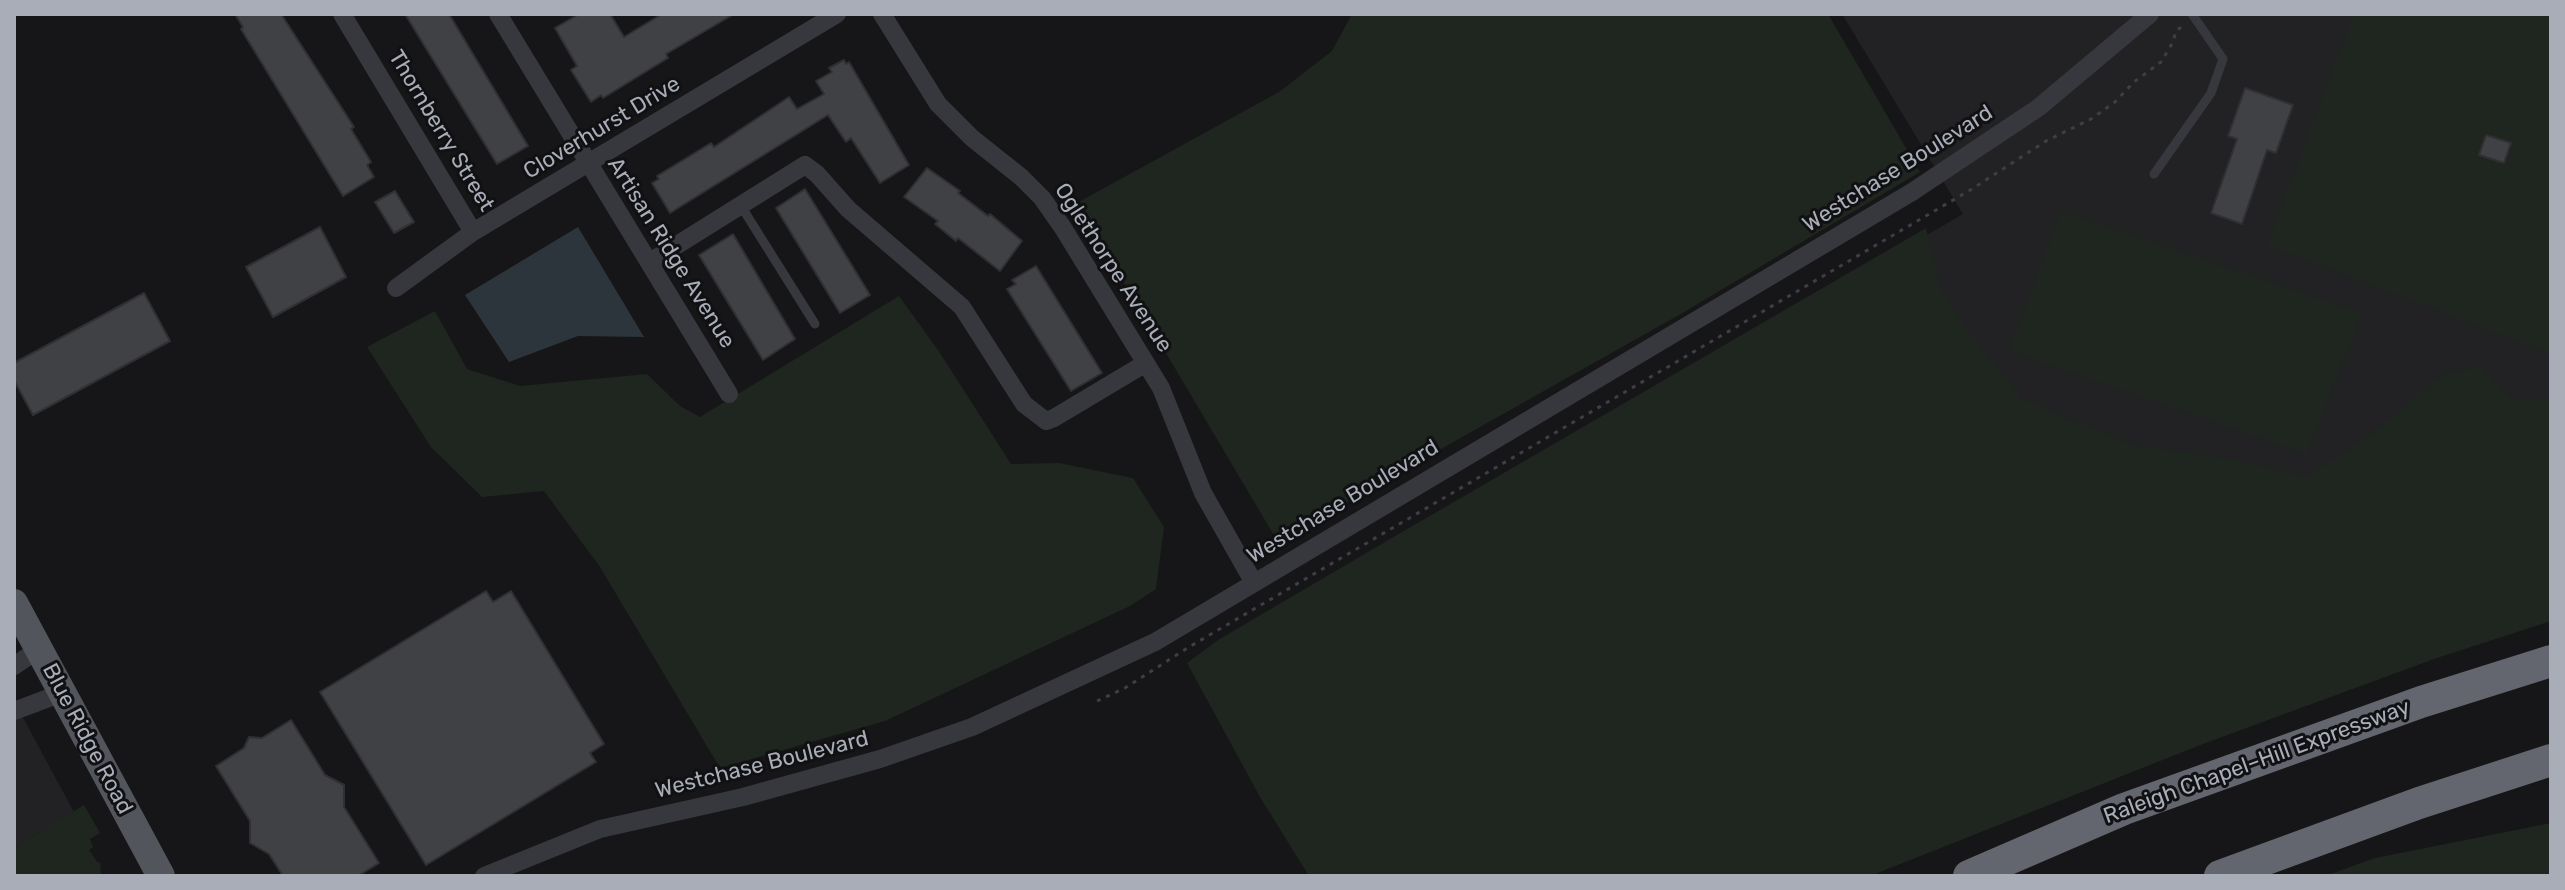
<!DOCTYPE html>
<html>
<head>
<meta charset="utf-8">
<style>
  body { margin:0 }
  #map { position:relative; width:2565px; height:890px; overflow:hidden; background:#161618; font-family:Rubik,sans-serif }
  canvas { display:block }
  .frame { position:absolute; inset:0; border:16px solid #a8adb8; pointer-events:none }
</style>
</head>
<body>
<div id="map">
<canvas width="2565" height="890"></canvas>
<div class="frame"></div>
</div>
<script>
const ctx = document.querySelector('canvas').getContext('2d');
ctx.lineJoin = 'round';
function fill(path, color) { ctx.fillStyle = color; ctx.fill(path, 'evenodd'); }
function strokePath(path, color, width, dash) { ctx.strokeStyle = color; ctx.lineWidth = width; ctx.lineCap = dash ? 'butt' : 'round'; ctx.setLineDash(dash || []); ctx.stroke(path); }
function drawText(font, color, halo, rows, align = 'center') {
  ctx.font = font + ' Rubik,sans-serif'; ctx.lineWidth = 6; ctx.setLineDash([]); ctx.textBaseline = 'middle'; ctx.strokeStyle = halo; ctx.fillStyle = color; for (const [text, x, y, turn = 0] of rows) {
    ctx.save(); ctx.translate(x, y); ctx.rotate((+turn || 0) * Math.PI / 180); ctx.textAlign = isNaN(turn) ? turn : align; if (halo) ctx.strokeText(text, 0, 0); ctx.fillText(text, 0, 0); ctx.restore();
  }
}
const built = new Path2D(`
  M 1842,14 L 2551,14 L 2551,608 L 1840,876 L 1194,664 L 1963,214 Z
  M 14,701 L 74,812 L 14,848 Z`);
const green = new Path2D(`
  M 1352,14 L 1828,14 L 1920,172 L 1679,315 L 1329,512 L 1275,537 L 1077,203 L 1279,92 L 1332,51 Z
  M 2354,14 L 2551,14 L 2551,354 L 2267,245 Z
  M 2061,211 L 2362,313 L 2307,454 L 2009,351 Z
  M 1926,228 L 1941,290 L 1961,321 L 2022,399 L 2130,444 L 2238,460 L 2306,477 L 2367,438 L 2442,374 L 2479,367 L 2514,401 L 2551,400 L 2551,621 L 2434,659 L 2203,744 L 1870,876 L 1309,876 L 1260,797 L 1187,663 L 1218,640 L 1390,539 Z
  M 899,296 L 938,350 L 1011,464 L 1059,463 L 1133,478 L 1164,527 L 1156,589 L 1130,606 L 885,721 L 720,768 L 600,567 L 544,491 L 482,497 L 431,447 L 367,347 L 435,311 L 467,369 L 520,386 L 647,374 L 680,406 L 700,417 Z
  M 84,805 L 100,833 L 90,839 L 93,847 L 89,850 L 98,863 L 100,862 L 101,876 L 14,876 L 14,848 Z
  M 2551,823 L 2551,876 L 2325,876 L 2375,858 Z`);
const water = new Path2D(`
  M 578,227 L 644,337 L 578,336 L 509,362 L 465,295 Z`);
const building = new Path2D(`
  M 235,14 L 281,14 L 354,127 L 351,129 L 371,162 L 367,165 L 374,177 L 343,196 L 241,29 L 243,27 Z
  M 405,14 L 449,14 L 528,146 L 497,164 Z
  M 579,14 L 610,14 L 624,37 L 662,14 L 734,14 L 666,54 L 668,58 L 603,98 L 601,95 L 591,102 L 571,70 L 577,66 L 555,28 Z
  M 844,60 L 846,64 L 849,62 L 909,165 L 880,183 L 851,138 L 846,142 L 828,115 L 670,213 L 652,183 L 659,179 L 657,176 L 711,143 L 714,147 L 789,97 L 797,109 L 824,94 L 816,81 L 832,72 L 829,68 Z
  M 2245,88 L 2293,105 L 2276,153 L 2267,150 L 2242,224 L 2211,213 L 2237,139 L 2228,136 Z
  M 2486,135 L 2511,143 L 2504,163 L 2479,155 Z
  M 927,168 L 960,191 L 958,193 L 988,216 L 990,214 L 1022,241 L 1000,271 L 958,238 L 956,241 L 935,224 L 938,221 L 904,197 Z
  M 805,189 L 870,295 L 840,313 L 776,208 Z
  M 395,191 L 414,222 L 394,233 L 375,202 Z
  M 320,227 L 346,277 L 273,317 L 246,267 Z
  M 733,234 L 795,339 L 763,360 L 699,255 Z
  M 1036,266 L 1102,373 L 1071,391 L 1007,289 L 1016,284 L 1012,280 Z
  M 144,293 L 170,341 L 33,415 L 14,380 L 14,363 Z
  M 486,591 L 493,602 L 511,591 L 604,744 L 590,753 L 596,762 L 426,865 L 320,692 Z
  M 291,720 L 325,775 L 344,785 L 344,807 L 379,863 L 358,876 L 283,876 L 269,854 L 250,843 L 250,821 L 216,766 L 244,748 L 249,737 L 262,738 Z`);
const path = new Path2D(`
  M 1097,701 L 1125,688 L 1189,647 L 1972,189 L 2046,141 L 2091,119 L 2115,102 L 2134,82 L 2161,62 L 2173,42 L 2176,31 L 2184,25`);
const service = new Path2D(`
  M 2154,174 L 2211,93 L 2223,59 L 2192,14
  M 741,206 L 815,324`);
const minor = new Path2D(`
  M 342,14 L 473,232
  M 498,14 L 729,394
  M 882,14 L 938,104 L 972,138 L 1021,177 L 1042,198 L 1063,228 L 1161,388 L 1203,493 L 1254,583
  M 650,262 L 805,165 L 817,174 L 848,209 L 962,307 L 1024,404 L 1046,421 L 1054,418 L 1146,363
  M 396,288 L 473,232 L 837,14
  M 14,666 L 39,649
  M 14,711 L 62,693
  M 484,876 L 600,829 L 743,797 L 880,759 L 972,727 L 1155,642 L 1912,192 L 2038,108 L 2150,14`);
const primary = new Path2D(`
  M 14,603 L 161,876`);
const motorway = new Path2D(`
  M 1969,876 L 2124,809 L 2421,702 L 2551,661
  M 2220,876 L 2419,803 L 2551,760`);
const streetNames = [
  ["Cloverhurst Drive",602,128,-31],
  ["Thornberry Street",441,131,59],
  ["Westchase Boulevard",1898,169,-32],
  ["Artisan Ridge Avenue",671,253,58],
  ["Oglethorpe Avenue",1113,268,57],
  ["Westchase Boulevard",1343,502,-31],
  ["Blue Ridge Road",87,739,62],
  ["Raleigh Chapel–Hill Expressway",2257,762,-20],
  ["Westchase Boulevard",762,765,-14]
];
fill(built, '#222225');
fill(green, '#1e261f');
fill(water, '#2c353c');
fill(building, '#404145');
strokePath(building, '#303034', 2);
strokePath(path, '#3d3f44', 3, [4, 6]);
strokePath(service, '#37383d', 9);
strokePath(minor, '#37383d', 18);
strokePath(primary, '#53555c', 28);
strokePath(motorway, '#63666e', 32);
drawText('22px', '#a8adb8', '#111113', streetNames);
</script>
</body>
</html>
